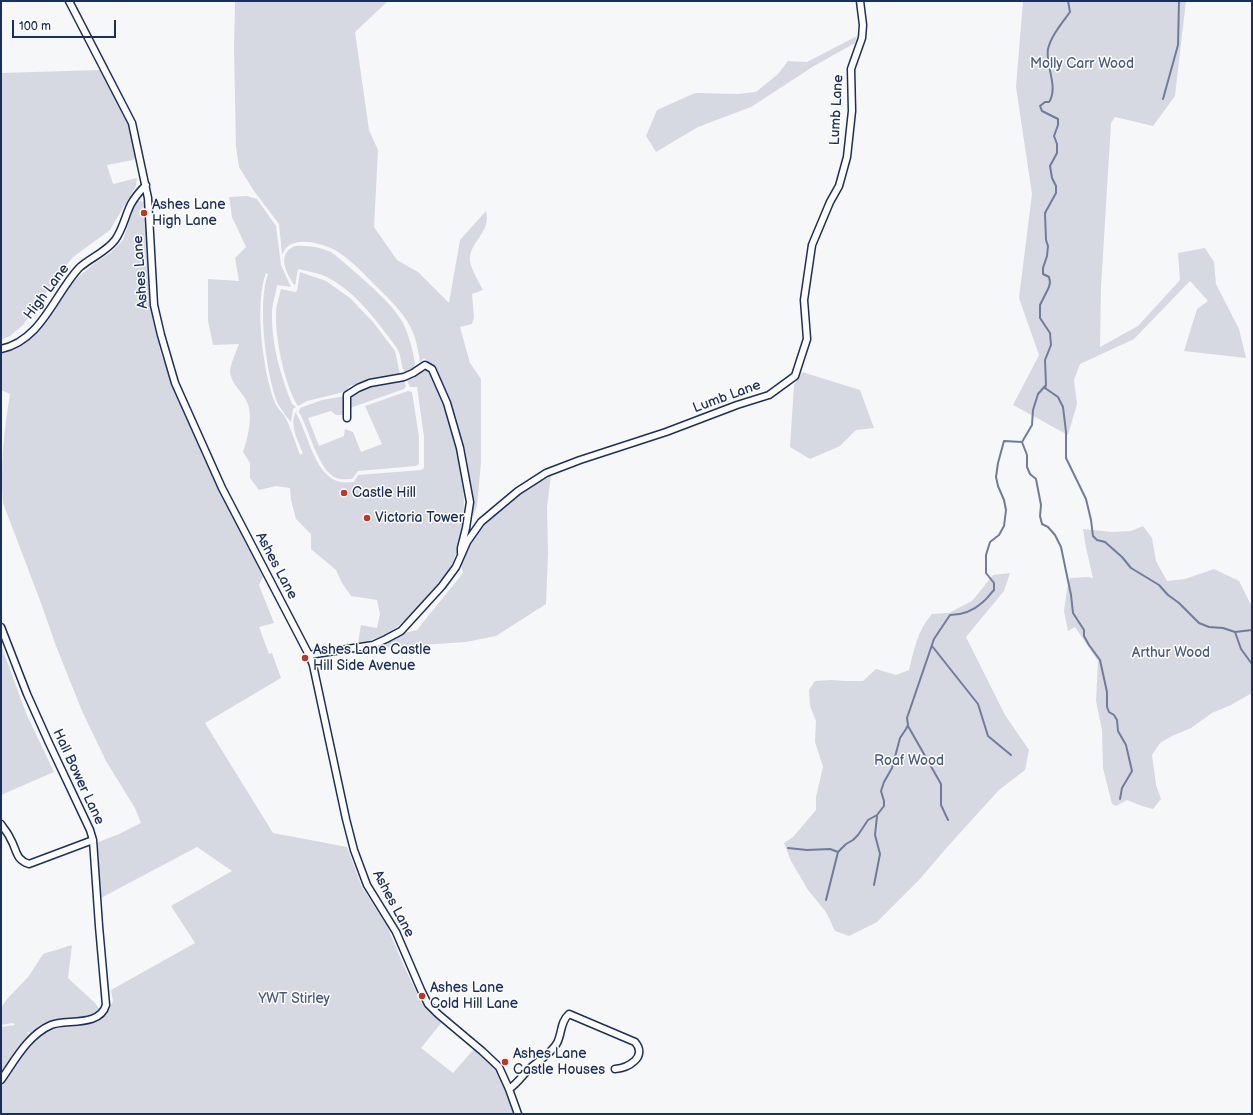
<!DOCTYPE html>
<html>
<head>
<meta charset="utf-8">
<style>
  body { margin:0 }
  #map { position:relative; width:1253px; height:1115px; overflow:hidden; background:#f6f7f9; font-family:"Balsamiq Sans",sans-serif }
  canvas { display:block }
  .frame { position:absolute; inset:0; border:2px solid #1b2f5e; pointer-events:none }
  .scale { position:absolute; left:12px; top:20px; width:104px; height:18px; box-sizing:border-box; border:2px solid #1b2f5e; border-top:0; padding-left:5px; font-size:12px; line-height:14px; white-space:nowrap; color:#1b2f5e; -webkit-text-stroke:3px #fff; paint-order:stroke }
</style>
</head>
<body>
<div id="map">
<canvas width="1253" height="1115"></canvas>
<div class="frame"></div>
<div class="scale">100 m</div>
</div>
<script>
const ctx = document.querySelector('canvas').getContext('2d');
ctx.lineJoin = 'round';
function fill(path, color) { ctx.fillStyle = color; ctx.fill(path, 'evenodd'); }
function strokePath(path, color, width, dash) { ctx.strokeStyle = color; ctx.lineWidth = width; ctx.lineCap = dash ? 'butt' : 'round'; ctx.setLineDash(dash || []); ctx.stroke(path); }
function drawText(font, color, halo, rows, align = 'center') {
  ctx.font = font + ' "Balsamiq Sans",sans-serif'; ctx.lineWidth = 3; ctx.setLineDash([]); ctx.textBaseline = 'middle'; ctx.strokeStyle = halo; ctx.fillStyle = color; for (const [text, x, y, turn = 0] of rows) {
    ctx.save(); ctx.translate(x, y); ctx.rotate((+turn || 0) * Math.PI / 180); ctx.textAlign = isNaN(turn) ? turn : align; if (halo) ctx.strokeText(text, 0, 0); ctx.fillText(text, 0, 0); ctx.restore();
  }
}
const green = new Path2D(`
  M 235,1 L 388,1 L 355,32 L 369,130 L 378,150 L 374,227 L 397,260 L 418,272 L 449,303 L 460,240 L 486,211 C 492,232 468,243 470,261 C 471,269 479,282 483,290 L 472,294 L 474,317 L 472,324 L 460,327 L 470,363 L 481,379 L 481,462 L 477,506 L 473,517 L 465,452 L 451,403 L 436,368 L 424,358 L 420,362 C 418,348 415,333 407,321 C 398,307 385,295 373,283 C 361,271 348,257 333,249 C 323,245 311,241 300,242 C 290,243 286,246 282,255 L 279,224 L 254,191 L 239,167 L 236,147 L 234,48 Z
  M 1023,1 L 1186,1 L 1175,96 L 1153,126 L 1115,117 L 1111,123 L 1101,287 L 1100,347 L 1138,326 L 1180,280 L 1178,253 L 1205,248 L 1214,262 L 1216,284 L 1239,329 L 1246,358 L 1184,351 L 1197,309 L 1208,301 L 1190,281 L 1134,339 L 1080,364 L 1074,380 L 1077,404 L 1068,435 L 1013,405 L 1039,355 L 1019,298 L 1032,194 L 1016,87 Z
  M 857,36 L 855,43 L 814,66 L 751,107 L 698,127 L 656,152 L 646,136 L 657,110 L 695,93 L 737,94 L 756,92 L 778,74 L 788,61 L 807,62 Z
  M 100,70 C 116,98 134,125 135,158 L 133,160 L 107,165 L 113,184 L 137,178 L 136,186 L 110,230 L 73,257 L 59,275 L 23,325 L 10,336 L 1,340 L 1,73 Z
  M 247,196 L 257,199 L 276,226 L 281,265 L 291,287 L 277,285 C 276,293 273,302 272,310 C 271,343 280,374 292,404 L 296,407 L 293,409 L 291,422 C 288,419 278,405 277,402 C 266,373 257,303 268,274 L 266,273 C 254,303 263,373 275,403 C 277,408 281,411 284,415 C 291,427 295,442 300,455 L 303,453 C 298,441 288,423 297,410 L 296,413 C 308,433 315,478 341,482 C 345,483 350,482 354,482 L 358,475 L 421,470 L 424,468 L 424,437 L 417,387 L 410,387 L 407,380 L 414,378 L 422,370 L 429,372 C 434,383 441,393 444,405 C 461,453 473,507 455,557 C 449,574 435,588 423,601 C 402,625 390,637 358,643 L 361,625 L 377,628 L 380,614 L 377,600 L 351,596 L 342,583 L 336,570 L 311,549 L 311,534 L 296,519 L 291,500 L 290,488 L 276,486 L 259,490 L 250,478 L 250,463 L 243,452 C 248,437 254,415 246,400 C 242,392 230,382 230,371 C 231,363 236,352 239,344 L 213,345 L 208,321 L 208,279 L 239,281 L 235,258 L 246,247 L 232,217 L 229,197 Z
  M 138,201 L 141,201 L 144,202 L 146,209 L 150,293 L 153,320 L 161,354 L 203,457 L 263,577 L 259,585 L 274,623 L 259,627 L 269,654 L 272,653 L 281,678 L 205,723 L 273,833 L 347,847 L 362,887 L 387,926 L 403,964 L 421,1002 L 442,1022 L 421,1048 L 453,1073 L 474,1049 C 479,1053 485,1056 489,1061 C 501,1074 508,1097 514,1114 L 1,1114 L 1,1084 L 26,1048 L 36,1037 L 51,1029 L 63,1026 L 89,1022 L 106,1015 L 113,1001 L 111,990 L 195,943 L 171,906 L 232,871 L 197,847 L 99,899 L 96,843 L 119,834 L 141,823 L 135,808 L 106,761 L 82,711 L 56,646 L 41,603 L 3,503 C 0,468 4,430 10,394 L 1,390 L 1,363 L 2,354 L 23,344 L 37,331 L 53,313 L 67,290 L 78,277 L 95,263 L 111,252 L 123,240 L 135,204 Z
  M 295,246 C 307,245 320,247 331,252 C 337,256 342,261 348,266 C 364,280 393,304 403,323 C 409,335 413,351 415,364 L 413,368 L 405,373 C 400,364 402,358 398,350 C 395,345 391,340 387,335 C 371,313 352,290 327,277 C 318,273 307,271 298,269 L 295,286 C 286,273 276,254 295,246 Z
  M 300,272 L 326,281 L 350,298 L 373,322 L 395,351 L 400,374 L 361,382 L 350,386 L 344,392 L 307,401 L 298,406 L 296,403 C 284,381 275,338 276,313 C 276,306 279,297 281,289 L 295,292 L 297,291 Z
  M 802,372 L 860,390 L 874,428 L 856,430 L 840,446 L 810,459 L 790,447 L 794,385 Z
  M 403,379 L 406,386 L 404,389 L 347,409 L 343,415 L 336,415 L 331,411 L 308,418 L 319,446 L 344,436 L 345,429 L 353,432 L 361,452 L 382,444 L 365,406 L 408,391 L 412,392 L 419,437 L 419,464 L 416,466 L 358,471 L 352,479 C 346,479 341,480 336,478 C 318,470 309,429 299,412 L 300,408 L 322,400 L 345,396 L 351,396 L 371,387 Z
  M 551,475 L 547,507 L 548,553 L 546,604 L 496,636 L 466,642 L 376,648 L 404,633 L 417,630 L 463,573 L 461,565 L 476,533 L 503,508 L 523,492 Z
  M 1143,526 L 1152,538 L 1156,561 L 1167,581 L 1185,579 L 1214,569 L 1239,581 L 1250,603 L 1252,604 L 1252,693 L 1231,705 L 1212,713 L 1191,728 L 1172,736 L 1160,743 L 1152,755 L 1156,785 L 1161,799 L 1153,809 L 1142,806 L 1127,800 L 1116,806 L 1112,804 L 1103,768 L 1102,730 L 1096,701 L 1098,661 L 1075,627 L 1068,631 L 1064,611 L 1067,589 L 1070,578 L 1088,577 L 1093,578 L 1086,548 L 1083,529 L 1112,532 L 1131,531 Z
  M 1010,573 L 1004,591 L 966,637 L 1005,715 L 1029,750 L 1025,770 L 999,790 L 949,845 L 919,880 L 877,922 L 849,936 L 835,931 L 826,912 L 808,890 L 791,861 L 784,843 L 793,837 L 816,810 L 816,797 L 823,767 L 815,742 L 816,721 L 810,706 L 809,690 L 815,681 L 832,680 L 845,681 L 863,681 L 876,669 L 896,675 L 909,670 C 914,650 917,631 932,614 L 949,613 L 972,601 L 993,575 Z
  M 1,645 L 26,713 L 54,772 L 1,795 Z
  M 72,945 L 68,978 L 95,1003 L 101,1011 L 84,1017 L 51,1022 L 33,1035 L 26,1031 L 31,1037 L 16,1053 L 1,1074 L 1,1027 L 15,1025 L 13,1023 L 1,1025 L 1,1008 L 7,999 L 29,976 L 43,954 Z`);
const stream = new Path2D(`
  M 1163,99 L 1178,45 L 1179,1
  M 1046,385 L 1045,388 L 1058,397 L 1063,407 L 1066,432 L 1066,458 L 1086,499 L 1091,520 L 1093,536 L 1097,540 L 1105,542 L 1122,557 L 1131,568 L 1159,585 L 1168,595 L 1179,603 L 1199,623 L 1209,627 L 1223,628 L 1235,632 L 1252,630
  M 1022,442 L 1027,455 L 1027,467 L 1030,474 L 1036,479 L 1041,505 L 1040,516 L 1042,524 L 1048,527 L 1055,535 L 1061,547 L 1071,595 L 1073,613 L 1084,630 L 1084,636 L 1089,645 L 1100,660 L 1107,692 L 1107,707 L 1109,712 L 1114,715 L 1117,720 L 1118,731 L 1126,745 L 1132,771 L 1122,788 L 1120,799
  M 1235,632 L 1241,649 L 1252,664
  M 932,646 L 978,704 L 988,736 L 1011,755
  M 908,726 L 941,784 L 941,805 L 948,820
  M 788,848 L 807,850 L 830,849 L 838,852 L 846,844 L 853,840 L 858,835 L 868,820 L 877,815 L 884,806 L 884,801 L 881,791 L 884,782 L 892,768 L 900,738 L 906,729 L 908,725 L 907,718 L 934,639 L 950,615 C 963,615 973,611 983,602 C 987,599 990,594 994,590 L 994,583 L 986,573 L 986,555 L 990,542 L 999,535 L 1004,526 L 1006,510 L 1004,500 L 998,486 L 996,477 L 998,463 L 1004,441 L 1022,442 L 1032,425 L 1033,410 L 1038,394 L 1046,385 L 1045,360 L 1051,345 L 1050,333 L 1040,318 L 1040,305 L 1049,287 L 1050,282 L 1049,277 L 1043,274 L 1043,268 L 1047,256 L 1048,246 L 1046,240 L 1045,213 L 1056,193 L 1056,186 L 1052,178 L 1050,166 L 1057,153 L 1057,144 L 1054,136 L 1058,125 L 1058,119 L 1042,111 L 1040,106 L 1045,102 L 1049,102 C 1059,87 1045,65 1048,49 C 1051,36 1062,23 1070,12 L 1068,1
  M 874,885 L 880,854 L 875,835 L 877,816
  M 826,900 L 838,852`);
const minor = new Path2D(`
  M 69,1 L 132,123 L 148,198 L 154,305 L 161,335 L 175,383 L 222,488 L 309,655 L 313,665 L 346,819 L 354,850 L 367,885 L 396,932 L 421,990 L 428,1004 L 438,1014 L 482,1051 L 499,1067 L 509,1089 L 518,1114
  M 1,349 C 41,341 54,295 79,268 C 90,258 106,252 115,240 C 123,229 125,216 131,204 C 135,197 140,191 146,185
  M 347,418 L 347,395 L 358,388 L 370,383 L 404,377 L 413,373 L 425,365 L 432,369 L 447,403 L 460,448 L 470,502 L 466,528 L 461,548 L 461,553
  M 1,627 L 27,694 L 49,743 L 90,830 L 93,840 L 99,926 L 106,1005 C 100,1027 66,1019 51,1025 C 28,1035 15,1060 1,1080
  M 309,655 L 373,645 L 386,639 L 401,631 L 442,586 L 456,567 L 467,542 L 481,522 L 518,491 L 546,473 L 580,460 L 666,432 L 737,405 L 769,395 L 795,376 L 807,339 L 804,300 L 812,245 L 830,202 L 839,186 L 847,157 L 852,111 L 851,69 L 862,38 L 863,25 L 860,1
  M 1,824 C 4,829 8,833 10,838 C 17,849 15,860 29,864 L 93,840
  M 509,1089 C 517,1084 522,1076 529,1069 C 538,1061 551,1054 557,1043 C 562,1034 560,1022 569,1014 L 635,1042 C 648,1057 628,1068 615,1069`);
const markers = [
  [144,213,4,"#c8321e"],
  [344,493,4,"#c8321e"],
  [367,518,4,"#c8321e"],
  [305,658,4,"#c8321e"],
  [422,996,4,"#c8321e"],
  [505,1062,4,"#c8321e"]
];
const parkNames = [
  ["Molly Carr Wood",1082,64],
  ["Arthur Wood",1171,653],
  ["Roaf Wood",909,761],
  ["YWT Stirley",294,999]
];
const streetNames = [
  ["Lumb Lane",837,110,-87],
  ["Ashes Lane",141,272,-94],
  ["High Lane",47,292,-53],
  ["Lumb Lane",727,397,-20],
  ["Ashes Lane",276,566,62],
  ["Hall Bower Lane",78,777,65],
  ["Ashes Lane",393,904,62]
];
const poiNames = [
  ["Ashes Lane",152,205],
  ["High Lane",152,221],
  ["Castle Hill",352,493],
  ["Victoria Tower",375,518],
  ["Ashes Lane Castle",313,650],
  ["Hill Side Avenue",313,666],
  ["Ashes Lane",430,988],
  ["Cold Hill Lane",430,1004],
  ["Ashes Lane",513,1054],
  ["Castle Houses",513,1070]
];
fill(green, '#d6d9e2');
strokePath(stream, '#707c99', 2);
strokePath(minor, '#1b2f5e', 9);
strokePath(minor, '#fff', 6);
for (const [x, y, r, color] of markers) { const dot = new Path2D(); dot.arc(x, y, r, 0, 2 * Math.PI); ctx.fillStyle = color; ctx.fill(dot); strokePath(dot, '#fff', 1.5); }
drawText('14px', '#4a5a7f', '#fff', parkNames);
drawText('14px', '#1b2f5e', '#fff', streetNames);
drawText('14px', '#1b2f5e', '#fff', poiNames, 'left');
</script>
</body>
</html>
